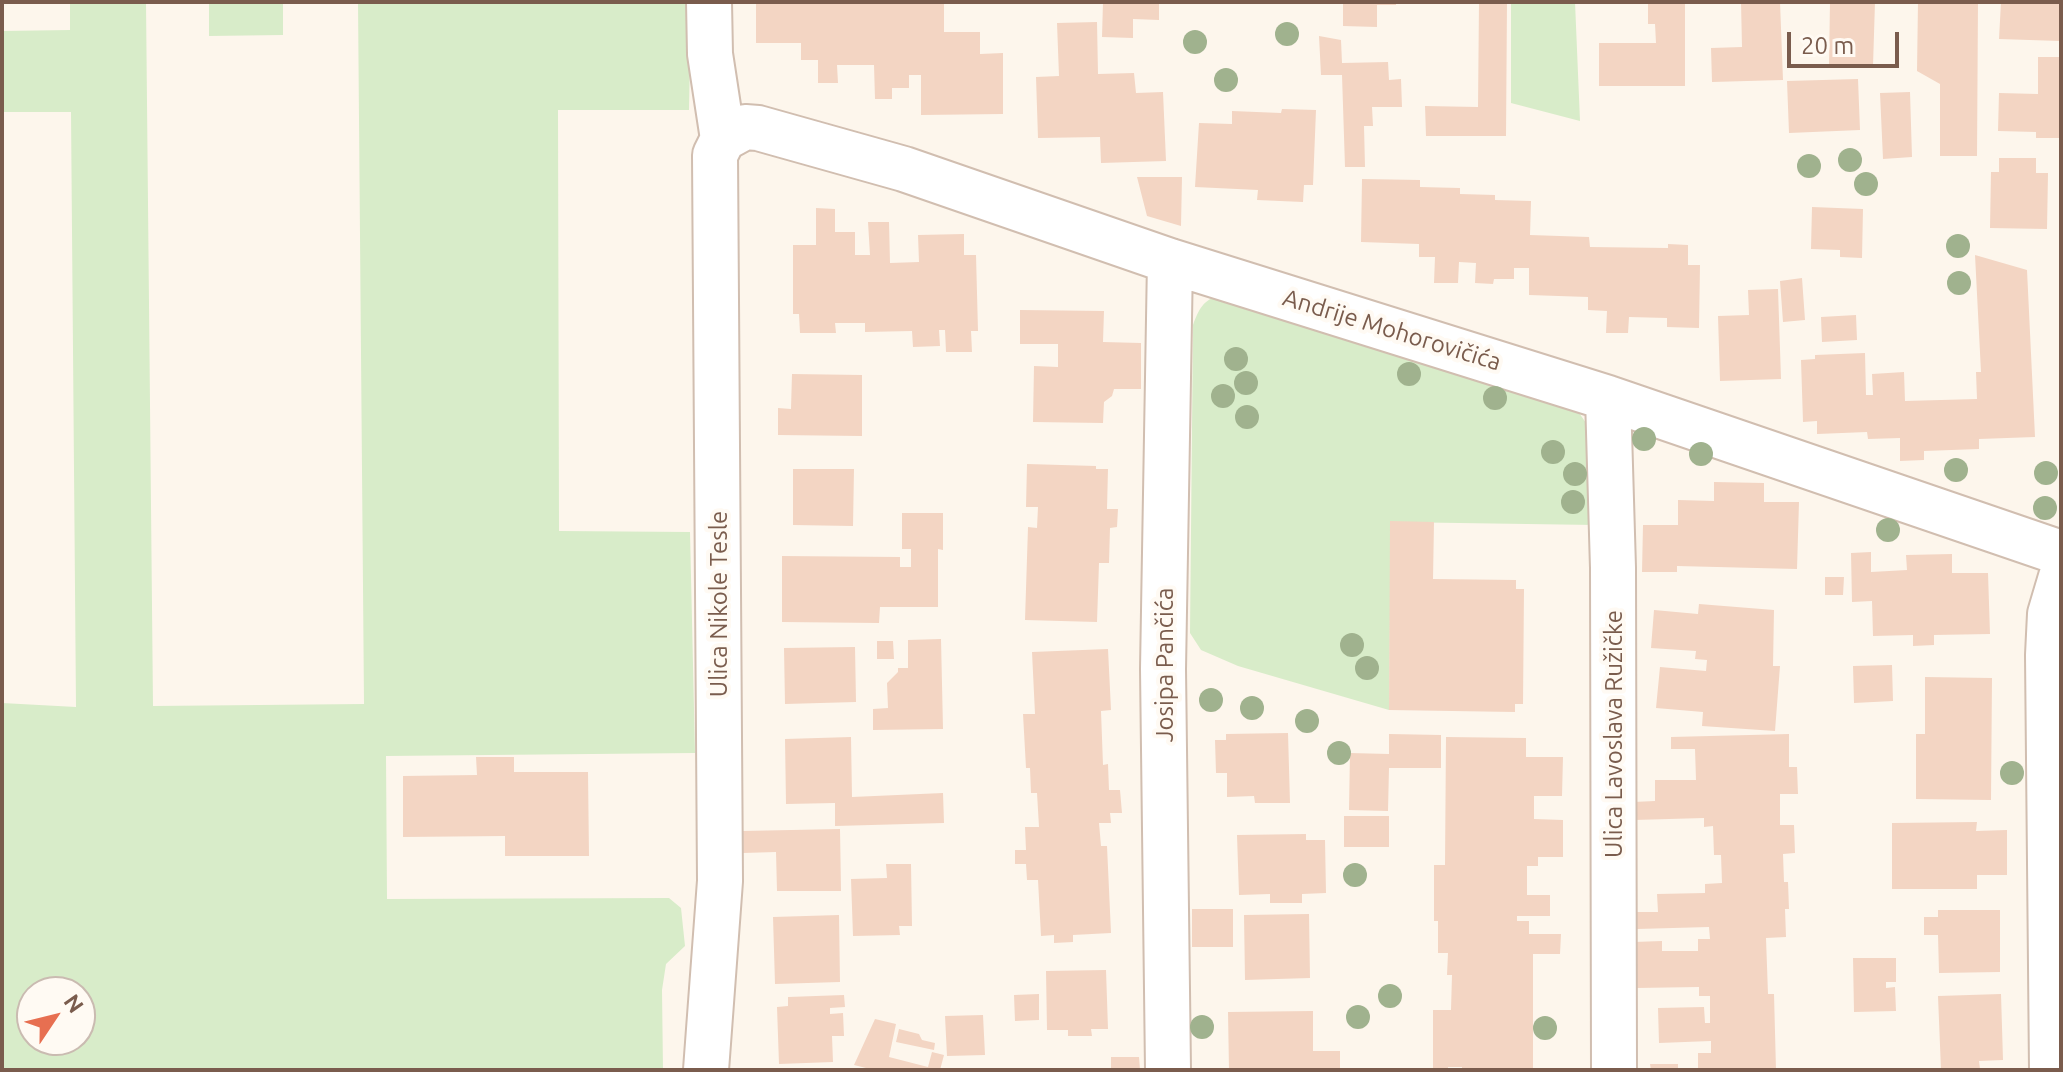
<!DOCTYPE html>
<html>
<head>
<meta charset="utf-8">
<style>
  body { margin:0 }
  #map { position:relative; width:2063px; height:1072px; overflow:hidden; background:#fdf6ec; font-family:Ubuntu,sans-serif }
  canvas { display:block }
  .frame { position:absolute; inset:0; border:4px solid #7a5c4d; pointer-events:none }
  .north { position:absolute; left:16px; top:976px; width:80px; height:80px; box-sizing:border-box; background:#fffaf3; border:2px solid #cabbb1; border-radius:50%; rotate:55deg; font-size:22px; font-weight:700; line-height:32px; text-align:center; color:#7a5c4d }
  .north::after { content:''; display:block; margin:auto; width:28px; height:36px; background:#e76f51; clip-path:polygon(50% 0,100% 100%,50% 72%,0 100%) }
  .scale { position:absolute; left:1787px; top:32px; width:112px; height:36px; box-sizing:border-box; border:4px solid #7a5c4d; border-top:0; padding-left:10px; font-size:24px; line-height:28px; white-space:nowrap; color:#7a5c4d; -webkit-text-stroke:6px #fffaf3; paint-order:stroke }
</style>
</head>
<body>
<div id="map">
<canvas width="2063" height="1072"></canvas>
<div class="frame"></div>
<div class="north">N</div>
<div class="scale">20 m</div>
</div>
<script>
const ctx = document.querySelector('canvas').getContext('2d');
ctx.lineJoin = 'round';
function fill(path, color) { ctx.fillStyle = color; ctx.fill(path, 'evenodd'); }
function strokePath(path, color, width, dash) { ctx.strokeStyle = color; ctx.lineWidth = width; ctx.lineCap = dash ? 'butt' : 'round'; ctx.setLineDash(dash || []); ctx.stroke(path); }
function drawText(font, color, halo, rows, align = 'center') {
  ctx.font = font + ' Ubuntu,sans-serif'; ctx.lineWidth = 8; ctx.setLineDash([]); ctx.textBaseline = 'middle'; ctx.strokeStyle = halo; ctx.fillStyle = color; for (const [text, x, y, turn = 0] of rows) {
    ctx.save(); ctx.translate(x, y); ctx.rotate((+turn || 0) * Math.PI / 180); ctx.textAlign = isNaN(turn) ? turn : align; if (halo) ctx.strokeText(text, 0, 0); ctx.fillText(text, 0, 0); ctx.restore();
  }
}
const green = new Path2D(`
  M 70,2 L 146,2 L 153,706 L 364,704 L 358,2 L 691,4 L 689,110 L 558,110 L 559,531 L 690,532 L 695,753 L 386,756 L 387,899 L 669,898 L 681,908 L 685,946 L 666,964 L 662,990 L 663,1070 L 2,1070 L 2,703 L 76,707 L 71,112 L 2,112 L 2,31 L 70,30 ZM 32,992 L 80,992 L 80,1040 L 32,1040 Z
  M 209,2 L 283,2 L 283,35 L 209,36 Z
  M 1511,2 L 1575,2 L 1580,121 L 1511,103 Z
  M 1220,295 L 1575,407 L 1595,436 L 1595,525 L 1391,522 L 1389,710 L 1238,666 L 1201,650 L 1190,633 L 1193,325 C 1199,309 1203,300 1220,295 Z`);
const building = new Path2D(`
  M 756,2 L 944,2 L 944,32 L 980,32 L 980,54 L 1003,53 L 1003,114 L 921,115 L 921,75 L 909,75 L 909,88 L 892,88 L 892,99 L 875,99 L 874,65 L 837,65 L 838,83 L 818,83 L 818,60 L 801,60 L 801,43 L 756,43 Z
  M 1103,2 L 1159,2 L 1159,20 L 1133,19 L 1133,38 L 1102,37 Z
  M 1343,2 L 1396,2 L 1396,5 L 1377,5 L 1377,27 L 1343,26 Z
  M 1479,2 L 1507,2 L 1506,136 L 1426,136 L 1425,106 L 1478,107 Z
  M 1648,2 L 1685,2 L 1685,86 L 1599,86 L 1599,43 L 1656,43 L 1655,24 L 1648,24 Z
  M 1741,2 L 1780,2 L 1783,80 L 1712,82 L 1711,48 L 1742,47 Z
  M 1830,2 L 1875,2 L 1873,66 L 1829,66 Z
  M 1918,2 L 1978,2 L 1977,156 L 1940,156 L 1940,84 L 1917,71 Z
  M 2001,2 L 2061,2 L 2060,41 L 1999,39 Z
  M 1097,22 L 1098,74 L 1134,73 L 1136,93 L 1163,92 L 1166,161 L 1101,163 L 1100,137 L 1038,138 L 1036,77 L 1059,76 L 1057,23 Z
  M 1319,36 L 1341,40 L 1342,63 L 1388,62 L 1389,80 L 1401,79 L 1402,107 L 1372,107 L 1373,126 L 1364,126 L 1365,167 L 1345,167 L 1342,75 L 1321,75 Z
  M 2038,57 L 2061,57 L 2061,138 L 2036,138 L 2036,132 L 1998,131 L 1999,93 L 2038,94 Z
  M 1858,79 L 1860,130 L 1789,133 L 1787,81 Z
  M 1910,92 L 1912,157 L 1883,159 L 1880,93 Z
  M 1282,109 L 1316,110 L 1313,185 L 1304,185 L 1303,202 L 1257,200 L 1258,190 L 1195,187 L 1199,123 L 1232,124 L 1232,111 L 1281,113 Z
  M 1999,158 L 2036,158 L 2036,173 L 2048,173 L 2047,229 L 1990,228 L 1991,172 L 1999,172 Z
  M 1137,177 L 1182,177 L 1181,226 L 1147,216 Z
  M 1362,179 L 1420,180 L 1420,187 L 1460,188 L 1460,194 L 1495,195 L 1495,200 L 1531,201 L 1530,235 L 1589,237 L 1590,247 L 1668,248 L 1668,244 L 1688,245 L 1688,265 L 1700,265 L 1699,328 L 1667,327 L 1667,318 L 1629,317 L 1628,333 L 1606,333 L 1607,311 L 1588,310 L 1588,297 L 1529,295 L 1529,268 L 1514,268 L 1514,279 L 1494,279 L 1493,284 L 1475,283 L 1476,263 L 1459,262 L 1458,283 L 1434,283 L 1435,257 L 1419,257 L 1419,244 L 1361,242 Z
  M 1812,207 L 1863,209 L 1862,258 L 1840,257 L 1840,250 L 1811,249 Z
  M 816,208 L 835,209 L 835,232 L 855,232 L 855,255 L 870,255 L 868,222 L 889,222 L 890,263 L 919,262 L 918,235 L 964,234 L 964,255 L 976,255 L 978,331 L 971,331 L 972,352 L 946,352 L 945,330 L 939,330 L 940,346 L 913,347 L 912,331 L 865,332 L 865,323 L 835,323 L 836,333 L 800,333 L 799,314 L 793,314 L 793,245 L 816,245 Z
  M 1975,255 L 2027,270 L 2035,437 L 1979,439 L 1979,449 L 1924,451 L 1924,460 L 1900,461 L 1900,438 L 1868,439 L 1867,432 L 1817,434 L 1817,421 L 1803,422 L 1801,360 L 1815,359 L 1815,355 L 1865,353 L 1866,395 L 1873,395 L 1872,374 L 1904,372 L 1905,401 L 1977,399 L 1976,372 L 1981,372 Z
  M 1802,278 L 1805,320 L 1783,322 L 1780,281 Z
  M 1778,289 L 1781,379 L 1720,381 L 1718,316 L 1749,315 L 1748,290 Z
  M 1020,310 L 1104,311 L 1103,342 L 1141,343 L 1141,389 L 1114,389 L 1112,396 L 1104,402 L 1103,423 L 1033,422 L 1034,366 L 1058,367 L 1058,344 L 1020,344 Z
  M 1856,315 L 1857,340 L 1822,342 L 1821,317 Z
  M 792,374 L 862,375 L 862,436 L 778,435 L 778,408 L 791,409 Z
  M 1027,464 L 1096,466 L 1096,469 L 1108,469 L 1107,509 L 1118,509 L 1117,527 L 1110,528 L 1109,563 L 1099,563 L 1097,622 L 1025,620 L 1028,527 L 1037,528 L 1038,507 L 1026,507 Z
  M 793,469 L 854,469 L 853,526 L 793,525 Z
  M 1714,482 L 1764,483 L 1764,502 L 1799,502 L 1797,569 L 1677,566 L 1677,572 L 1642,572 L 1643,525 L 1678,525 L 1678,500 L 1714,501 Z
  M 902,513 L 943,513 L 943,550 L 938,549 L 938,607 L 880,607 L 879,623 L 782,622 L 782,556 L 900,557 L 900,567 L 911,567 L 911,549 L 902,549 Z
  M 1390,521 L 1434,522 L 1433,579 L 1516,580 L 1516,589 L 1524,589 L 1523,704 L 1515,704 L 1515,712 L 1389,710 Z
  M 1871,552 L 1871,572 L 1907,570 L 1906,555 L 1952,554 L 1952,573 L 1988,573 L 1990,634 L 1934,635 L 1934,645 L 1913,646 L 1913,635 L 1873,636 L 1872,601 L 1852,602 L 1851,553 Z
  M 1825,577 L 1844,577 L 1843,595 L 1825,595 Z
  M 1699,604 L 1774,610 L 1773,666 L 1780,666 L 1775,731 L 1702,726 L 1703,712 L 1656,708 L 1660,667 L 1706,671 L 1707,660 L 1695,659 L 1696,651 L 1651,648 L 1654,610 L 1698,614 Z
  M 941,639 L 943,729 L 873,730 L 873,709 L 888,708 L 887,683 L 898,672 L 898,668 L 908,668 L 908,640 Z
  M 877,641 L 893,641 L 894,659 L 877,659 Z
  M 855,647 L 856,702 L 785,704 L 784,648 Z
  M 1108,649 L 1111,710 L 1101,711 L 1103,765 L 1108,764 L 1109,790 L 1120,790 L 1122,813 L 1110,813 L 1111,823 L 1099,823 L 1101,846 L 1107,846 L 1111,933 L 1073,935 L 1073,942 L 1054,943 L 1054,935 L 1041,936 L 1038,880 L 1027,880 L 1026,864 L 1015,864 L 1015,850 L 1026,850 L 1025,827 L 1039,827 L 1037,793 L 1031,793 L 1030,768 L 1026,768 L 1023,714 L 1035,714 L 1032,652 Z
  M 1892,665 L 1893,701 L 1854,703 L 1853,666 Z
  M 1925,677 L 1992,678 L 1991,800 L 1916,799 L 1916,734 L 1925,734 Z
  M 1288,733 L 1290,803 L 1255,803 L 1254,796 L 1227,797 L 1227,773 L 1216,773 L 1215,740 L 1226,740 L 1226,734 Z
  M 1389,734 L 1441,735 L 1441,768 L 1389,768 L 1388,811 L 1349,810 L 1350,753 L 1389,754 Z
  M 1789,734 L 1789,767 L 1797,767 L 1798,794 L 1780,794 L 1780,825 L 1794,825 L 1795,853 L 1783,854 L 1784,882 L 1788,882 L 1789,909 L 1785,909 L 1786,937 L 1766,938 L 1768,994 L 1774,994 L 1776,1070 L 1698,1070 L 1698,1053 L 1711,1053 L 1711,1041 L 1659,1043 L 1658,1008 L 1704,1007 L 1705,1023 L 1710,1023 L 1710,996 L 1699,996 L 1699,987 L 1636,988 L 1634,942 L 1662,941 L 1662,951 L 1698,951 L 1698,939 L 1710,939 L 1709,927 L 1637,929 L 1637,912 L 1658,912 L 1657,894 L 1705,893 L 1705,884 L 1722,883 L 1721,855 L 1714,855 L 1713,826 L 1704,827 L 1704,818 L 1634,820 L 1633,802 L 1655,801 L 1655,780 L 1696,780 L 1695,749 L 1671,749 L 1671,737 Z
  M 851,737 L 852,797 L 943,793 L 944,823 L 835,826 L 835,803 L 786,804 L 785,739 Z
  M 1446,737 L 1526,738 L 1526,757 L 1563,757 L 1562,796 L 1534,796 L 1534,819 L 1563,820 L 1563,857 L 1538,857 L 1538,866 L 1527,866 L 1527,895 L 1550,895 L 1550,916 L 1517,916 L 1517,921 L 1529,921 L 1529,934 L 1561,934 L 1560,954 L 1533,954 L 1533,1070 L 1462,1070 L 1462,1067 L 1448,1067 L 1448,1070 L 1433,1070 L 1433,1010 L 1451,1010 L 1452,975 L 1447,975 L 1448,953 L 1438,953 L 1438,921 L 1434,921 L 1434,865 L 1445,865 Z
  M 476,757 L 514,757 L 514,772 L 588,772 L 589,856 L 505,856 L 505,836 L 403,837 L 403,776 L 477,775 Z
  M 1344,816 L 1389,816 L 1389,847 L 1344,847 Z
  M 1977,822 L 1976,831 L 2007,830 L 2007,875 L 1977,875 L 1977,889 L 1892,889 L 1892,823 Z
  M 840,829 L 841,891 L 777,891 L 776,852 L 743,853 L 743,831 Z
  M 1306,834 L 1306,840 L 1325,840 L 1326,893 L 1302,894 L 1302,903 L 1270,903 L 1270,894 L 1239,895 L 1237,835 Z
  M 886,864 L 911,864 L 912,926 L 899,926 L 900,935 L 853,936 L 851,879 L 887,878 Z
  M 1192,909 L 1233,909 L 1233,947 L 1192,947 Z
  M 1938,910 L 2000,910 L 2000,972 L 1939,973 L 1938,935 L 1924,935 L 1924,917 L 1938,917 Z
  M 1309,914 L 1310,978 L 1245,980 L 1244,915 Z
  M 839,915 L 840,982 L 775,984 L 773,917 Z
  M 1853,958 L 1896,958 L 1896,982 L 1886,982 L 1886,988 L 1895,987 L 1896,1011 L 1854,1012 Z
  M 1106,970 L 1108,1029 L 1091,1029 L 1092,1036 L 1068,1036 L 1068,1030 L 1047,1030 L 1046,971 Z
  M 1039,994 L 1039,1020 L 1015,1021 L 1014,995 Z
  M 2001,994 L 2003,1060 L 1979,1061 L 1980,1069 L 1941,1070 L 1938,996 Z
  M 844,995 L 845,1007 L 830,1008 L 830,1014 L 843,1013 L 844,1036 L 832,1036 L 833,1062 L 779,1064 L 777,1007 L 788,1006 L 788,997 Z
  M 1313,1011 L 1313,1051 L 1340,1051 L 1340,1070 L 1229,1070 L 1228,1012 Z
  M 983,1015 L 985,1055 L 947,1056 L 945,1016 Z
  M 875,1019 L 896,1024 L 889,1057 L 928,1067 L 932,1052 L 944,1055 L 940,1070 L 874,1070 L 854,1065 Z
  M 899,1029 L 919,1034 L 922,1040 L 935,1043 L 934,1050 L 896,1042 Z
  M 1111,1057 L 1139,1057 L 1140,1070 L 1111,1070 Z
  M 1650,1064 L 1678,1064 L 1678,1070 L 1651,1070 Z`);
const minor = new Path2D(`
  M 709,2 L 710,54 L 723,139
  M 723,139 L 745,127 L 758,128 L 904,169 L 1170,261 L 1608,398 L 2061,553
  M 1608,398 L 1613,568 L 1614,1070
  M 706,1070 L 720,881 L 715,155 L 723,139
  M 1168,1070 L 1163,669 L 1170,261
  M 2052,1070 L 2048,655 L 2050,614 L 2061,577`);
const trees = [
  [1287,34],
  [1195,42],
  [1226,80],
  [1850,160],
  [1809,166],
  [1866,184],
  [1958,246],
  [1959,283],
  [1236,359],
  [1409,374],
  [1246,383],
  [1223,396],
  [1495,398],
  [1247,417],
  [1644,439],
  [1553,452],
  [1701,454],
  [1956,470],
  [2046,473],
  [1575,474],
  [1573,502],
  [2045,508],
  [1888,530],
  [1352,645],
  [1367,668],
  [1211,700],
  [1252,708],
  [1307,721],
  [1339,753],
  [2012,773],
  [1355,875],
  [1390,996],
  [1358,1017],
  [1202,1027],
  [1545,1028]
];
const streetNames = [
  ["Andrije Mohorovičića",1392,330,17],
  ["Ulica Nikole Tesle",719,604,-90],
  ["Josipa Pančića",1165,665,-90],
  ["Ulica Lavoslava Ružičke",1614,734,-90]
];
fill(green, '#d8ecc9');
fill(building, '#f3d5c3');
strokePath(minor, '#d1beb0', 48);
strokePath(minor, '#fff', 44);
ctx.fillStyle = '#a0b28e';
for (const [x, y] of trees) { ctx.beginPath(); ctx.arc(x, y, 12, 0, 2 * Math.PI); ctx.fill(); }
drawText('24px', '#7a5c4d', '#fffaf3', streetNames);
</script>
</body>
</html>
